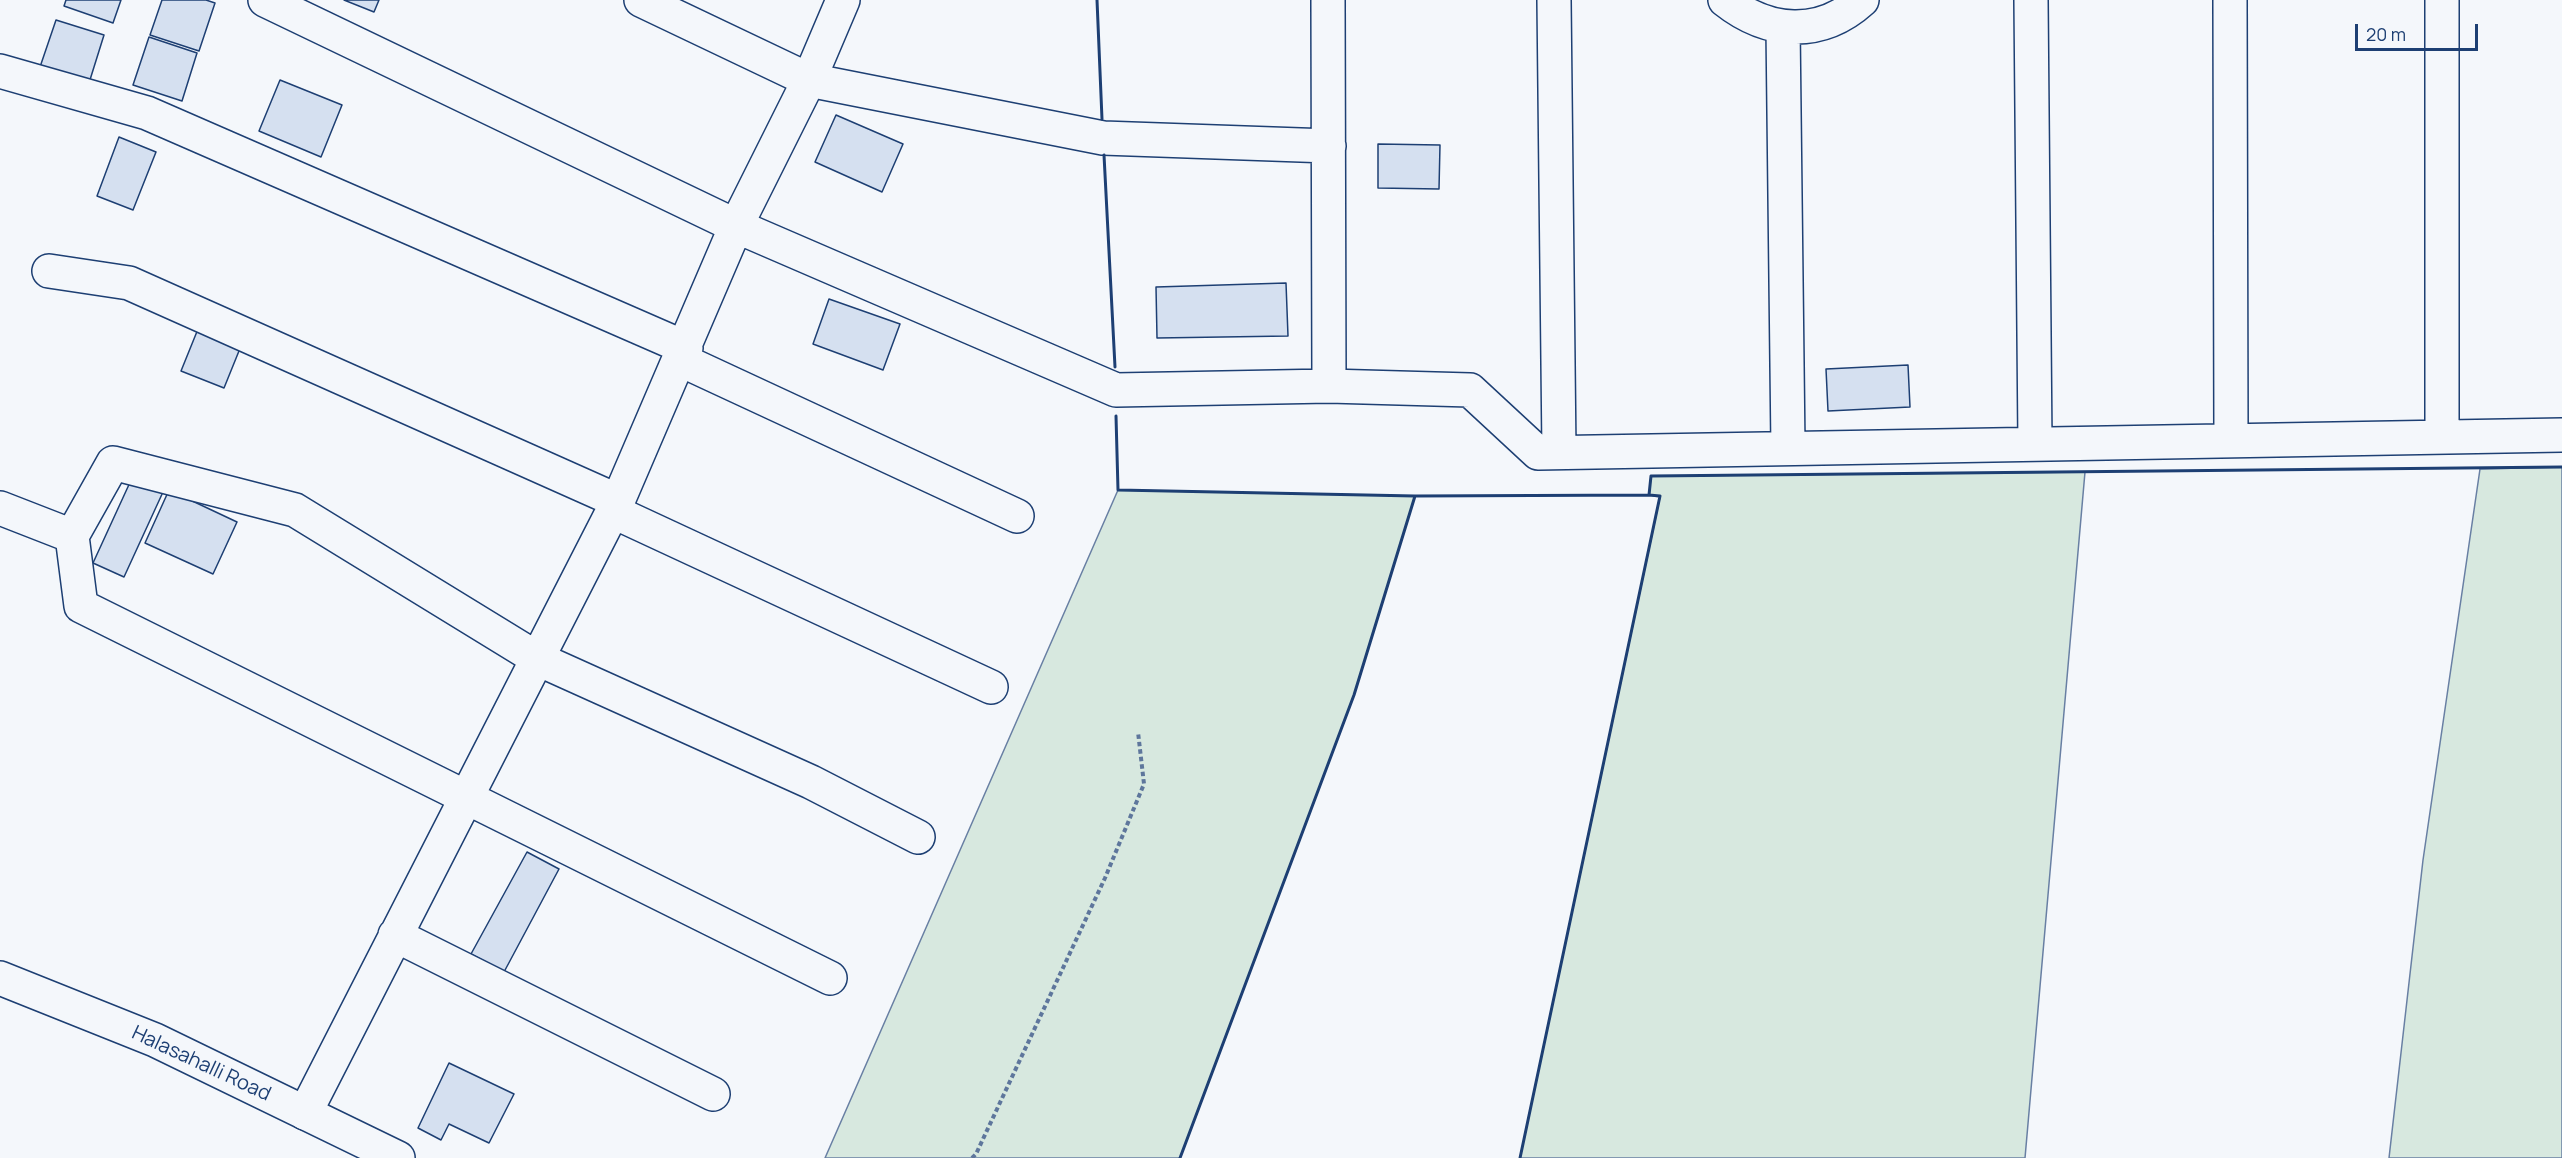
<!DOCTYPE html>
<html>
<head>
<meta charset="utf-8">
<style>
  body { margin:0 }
  #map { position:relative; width:2562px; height:1158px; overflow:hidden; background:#f4f7fb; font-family:Manrope,sans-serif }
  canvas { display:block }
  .scale { position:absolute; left:2355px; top:24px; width:123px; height:27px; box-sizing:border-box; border:3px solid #1d3f73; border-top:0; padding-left:8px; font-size:18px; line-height:21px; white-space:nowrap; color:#1d3f73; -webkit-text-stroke:4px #f4f7fb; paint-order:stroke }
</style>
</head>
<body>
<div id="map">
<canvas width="2562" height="1158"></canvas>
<div class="scale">20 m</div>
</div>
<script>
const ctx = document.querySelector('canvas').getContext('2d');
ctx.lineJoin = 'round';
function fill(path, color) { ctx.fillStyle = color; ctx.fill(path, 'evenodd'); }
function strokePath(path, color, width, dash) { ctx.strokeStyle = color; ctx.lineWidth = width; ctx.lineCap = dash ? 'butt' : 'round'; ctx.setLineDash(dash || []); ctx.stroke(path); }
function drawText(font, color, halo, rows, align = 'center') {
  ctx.font = font + ' Manrope,sans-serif'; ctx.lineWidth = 4.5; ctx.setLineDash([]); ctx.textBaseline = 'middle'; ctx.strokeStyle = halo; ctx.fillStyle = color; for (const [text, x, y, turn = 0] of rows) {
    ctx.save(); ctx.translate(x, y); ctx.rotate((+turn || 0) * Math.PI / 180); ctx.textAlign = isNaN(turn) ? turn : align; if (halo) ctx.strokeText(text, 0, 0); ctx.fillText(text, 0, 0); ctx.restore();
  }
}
const green = new Path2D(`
  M 2562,467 L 2562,1158 L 2389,1158 L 2423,860 L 2480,469 Z
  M 2085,472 L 2025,1158 L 1520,1158 L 1660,497 L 1649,495 L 1651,476 Z
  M 1118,490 L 1415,496 L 1354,695 L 1180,1158 L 825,1158 Z`);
const building = new Path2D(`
  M 66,0 L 121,0 L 113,23 L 64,6 Z
  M 162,0 L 206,0 L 215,3 L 199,51 L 150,35 Z
  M 344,0 L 379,0 L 374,12 Z
  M 56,20 L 104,35 L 89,83 L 40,67 Z
  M 149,37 L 197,53 L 182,101 L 133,85 Z
  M 280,80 L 342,105 L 321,157 L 259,131 Z
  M 836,115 L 903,144 L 882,192 L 815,162 Z
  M 119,137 L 156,152 L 133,210 L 97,196 Z
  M 1378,144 L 1440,145 L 1439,189 L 1378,188 Z
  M 1286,283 L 1288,336 L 1157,338 L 1156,287 Z
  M 829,299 L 900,324 L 883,370 L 813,344 Z
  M 198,329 L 241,346 L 224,388 L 181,371 Z
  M 1908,365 L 1910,407 L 1828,411 L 1826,369 Z
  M 132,478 L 163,492 L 124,577 L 93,563 Z
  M 169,490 L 237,522 L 213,574 L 145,543 Z
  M 527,852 L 559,869 L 504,972 L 471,954 Z
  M 449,1063 L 514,1094 L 489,1143 L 449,1124 L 441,1140 L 418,1128 Z`);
const path = new Path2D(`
  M 972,1158 L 976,1154 L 1105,878 L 1144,784 L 1138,732`);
const minor = new Path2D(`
  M 265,0 L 736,226 L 1116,390 L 1329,386 L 1470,390 L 1538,453 L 2562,435
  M 641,0 L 809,80 L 1103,138 L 1329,146
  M 1328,0 L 1329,386
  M 1554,0 L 1559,452
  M 1725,0 C 1768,34 1820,38 1862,0
  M 2031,0 L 2035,444
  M 2230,0 L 2231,440
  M 2442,0 L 2442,437
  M 1783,27 L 1788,448
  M 0,71 L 147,113 L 686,348
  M 49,271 L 129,283 L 618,501
  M 681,360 L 1017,516
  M 0,508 L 72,536
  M 612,511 L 991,687
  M 395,935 L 713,1094
  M 830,978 L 81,606 L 72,536 L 113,463 L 295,510 L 538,659 L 811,782 L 918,837
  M 305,1113 L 618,501 L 736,226 L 809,80 L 843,0`);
const secondary = new Path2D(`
  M 0,978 L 155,1040 L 398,1158`);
const wall = new Path2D(`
  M 1097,0 L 1102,119
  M 1104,155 L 1115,367
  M 1116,416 L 1118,490 L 1415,496 L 1649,495 L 1651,476 L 2562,467
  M 1180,1158 L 1354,695 L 1415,496
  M 1520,1158 L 1660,496 L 1649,495`);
const streetNames = [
  ["Halasahalli Road",201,1064,25]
];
fill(green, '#d7e8df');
strokePath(green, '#687fa3', 1.5);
fill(building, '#d5e0f0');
strokePath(building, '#1d3f73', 1.5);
strokePath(minor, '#1d3f73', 36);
strokePath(secondary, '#1d3f73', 36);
strokePath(path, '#5e769c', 4, [4.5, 3]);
strokePath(minor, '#f4f7fb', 33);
strokePath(secondary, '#f4f7fb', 33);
strokePath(wall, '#1d3f73', 3);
drawText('20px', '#1d3f73', '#f4f7fb', streetNames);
</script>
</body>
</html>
